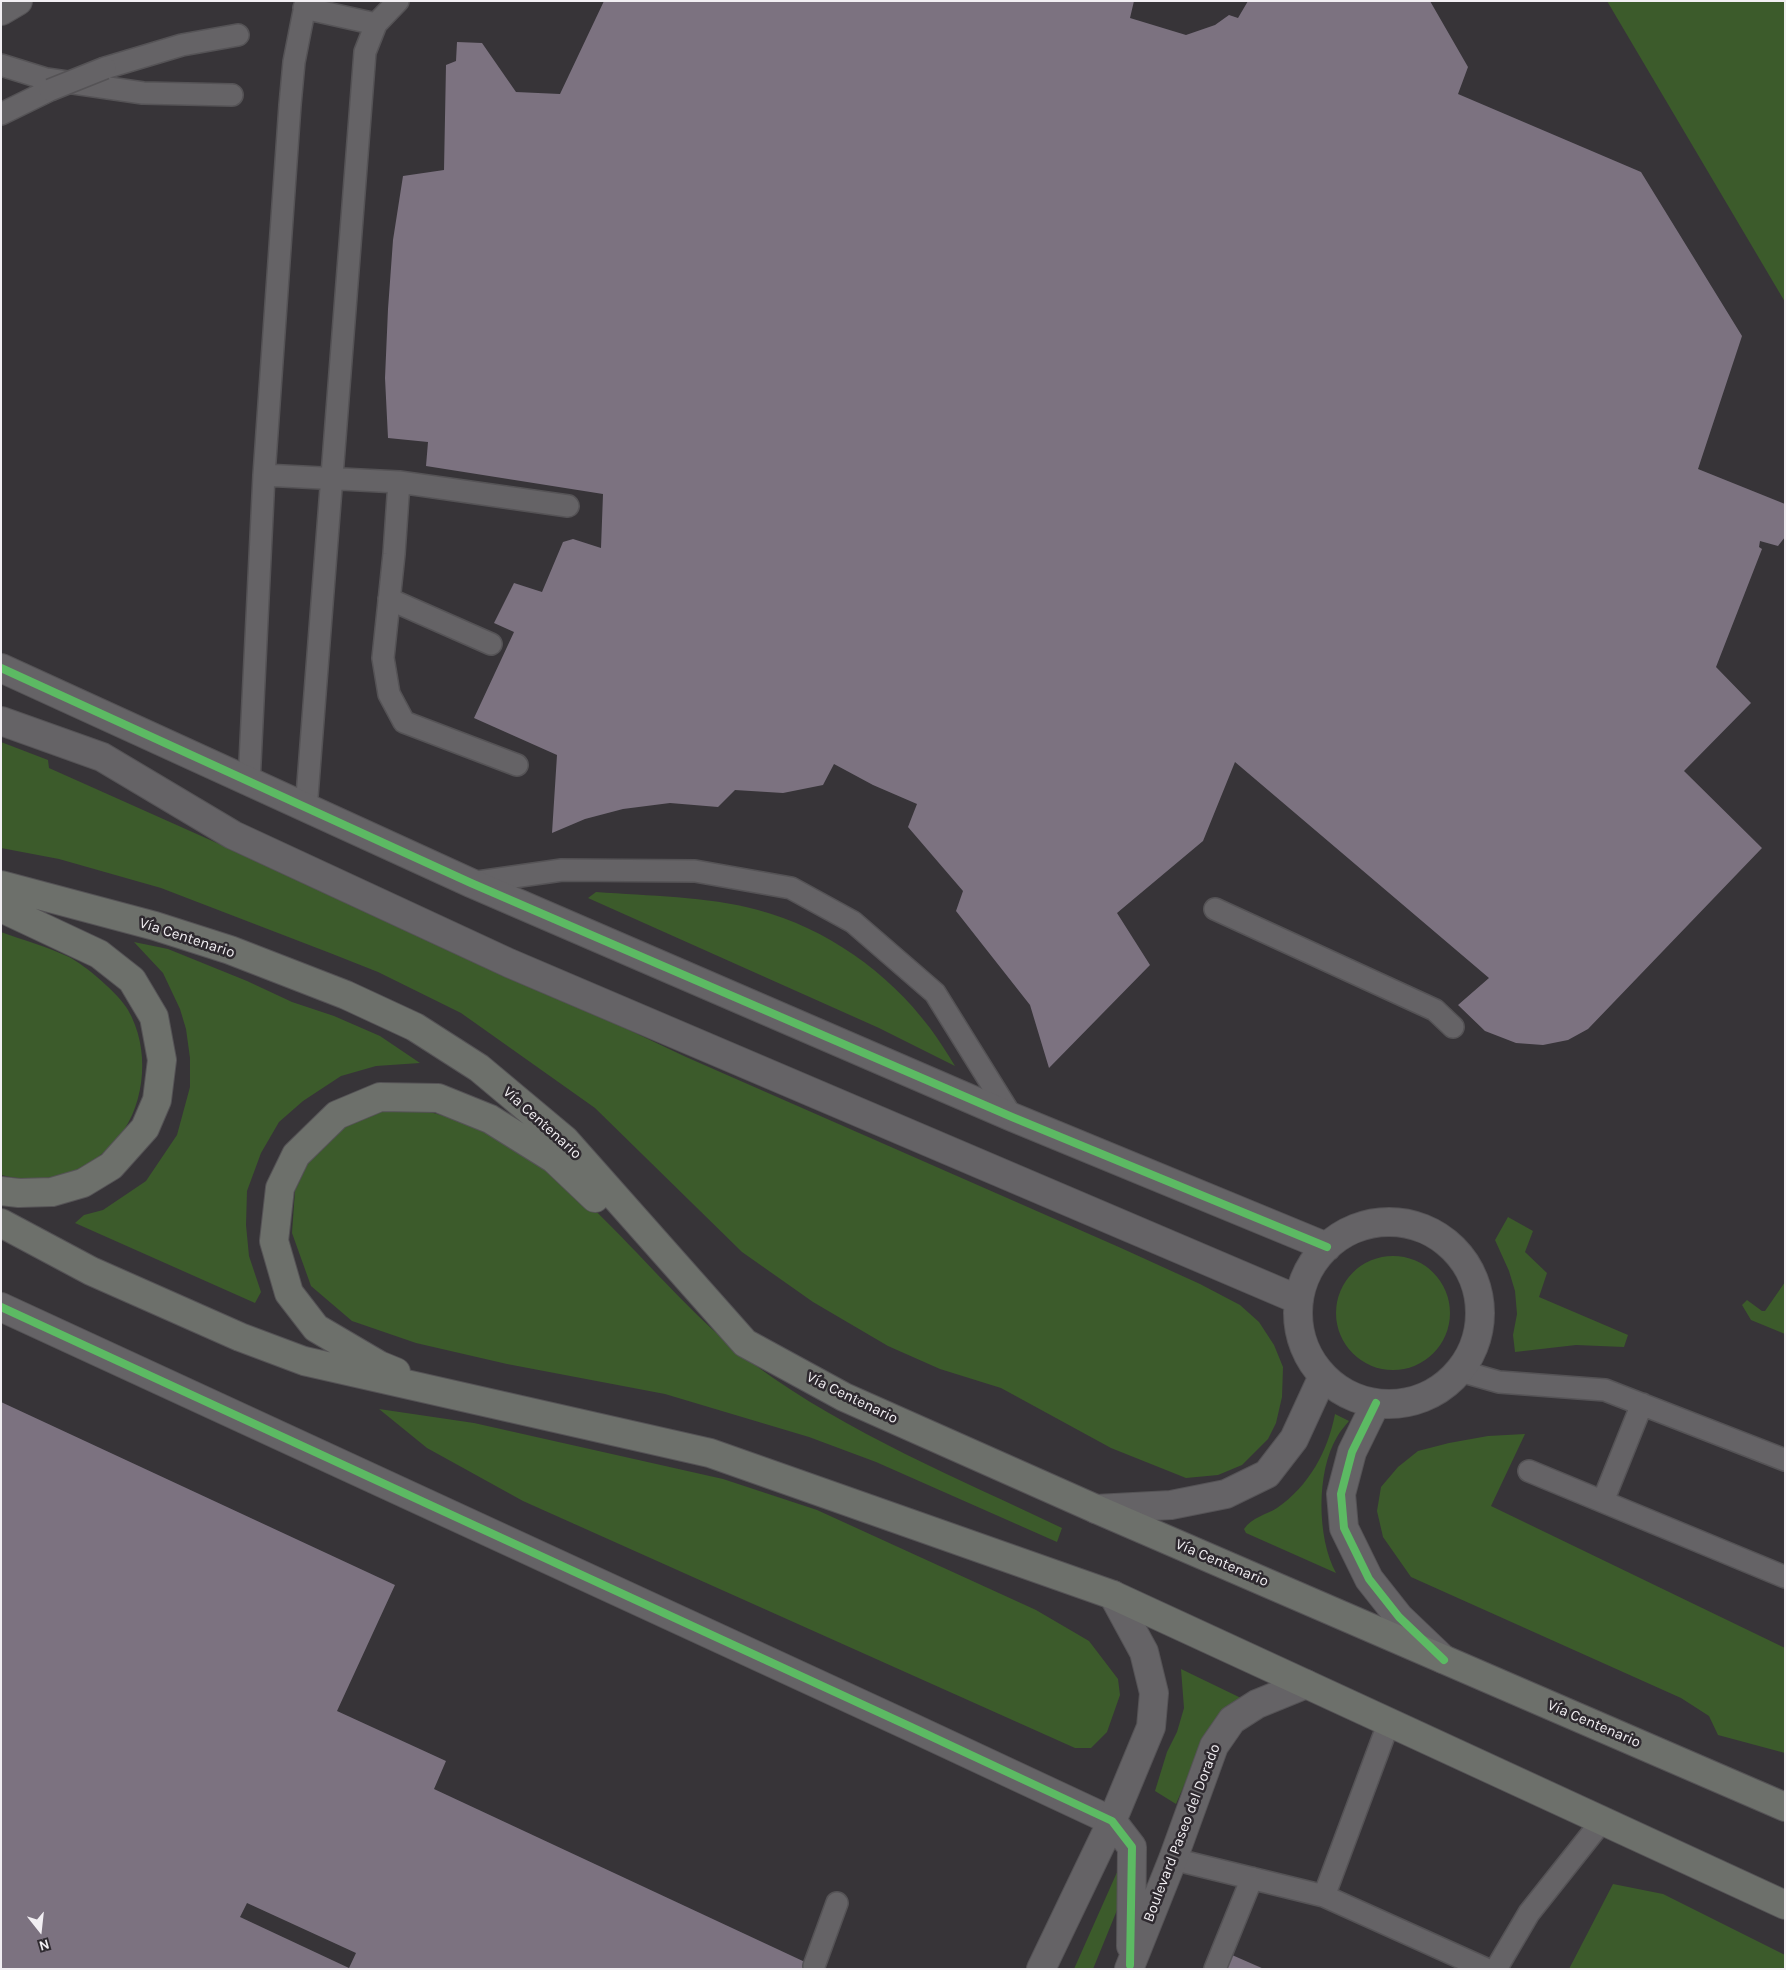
<!DOCTYPE html>
<html>
<head>
<meta charset="utf-8">
<style>
  body { margin:0 }
  #map { position:relative; width:1786px; height:1970px; overflow:hidden; background:#373438; font-family:Karla,sans-serif }
  canvas { display:block }
  .frame { position:absolute; inset:0; border:2px solid #f2eff3; pointer-events:none }
  .north { position:absolute; left:15px; top:1905px; width:50px; height:50px; -webkit-text-stroke:4px #2e292f; paint-order:stroke; rotate:164deg; font-size:14px; font-weight:700; line-height:20px; text-align:center; color:#f2eff3 }
  .north::after { content:''; display:block; margin:auto; width:18px; height:22px; background:#f2eff3; clip-path:polygon(50% 0,100% 100%,50% 72%,0 100%) }
</style>
</head>
<body>
<div id="map">
<canvas width="1786" height="1970"></canvas>
<div class="frame"></div>
<div class="north">N</div>
</div>
<script>
const ctx = document.querySelector('canvas').getContext('2d');
ctx.lineJoin = 'round';
function fill(path, color) { ctx.fillStyle = color; ctx.fill(path, 'evenodd'); }
function strokePath(path, color, width, dash) { ctx.strokeStyle = color; ctx.lineWidth = width; ctx.lineCap = dash ? 'butt' : 'round'; ctx.setLineDash(dash || []); ctx.stroke(path); }
function drawText(font, color, halo, rows, align = 'center') {
  ctx.font = font + ' Karla,sans-serif'; ctx.lineWidth = 5; ctx.setLineDash([]); ctx.textBaseline = 'middle'; ctx.strokeStyle = halo; ctx.fillStyle = color; for (const [text, x, y, turn = 0] of rows) {
    ctx.save(); ctx.translate(x, y); ctx.rotate((+turn || 0) * Math.PI / 180); ctx.textAlign = isNaN(turn) ? turn : align; if (halo) ctx.strokeText(text, 0, 0); ctx.fillText(text, 0, 0); ctx.restore();
  }
}
const green = new Path2D(`
  M 1607,1 L 1785,1 L 1785,302 Z
  M 1,742 L 48,760 L 49,768 L 517,977 L 686,1057 L 1121,1248 L 1200,1284 L 1240,1305 L 1259,1322 L 1274,1345 L 1283,1367 L 1282,1397 L 1276,1423 L 1268,1439 L 1242,1465 L 1218,1475 L 1186,1478 L 1111,1448 L 1001,1388 L 940,1369 L 888,1346 L 813,1302 L 742,1252 L 595,1108 L 461,1013 L 378,972 L 330,953 L 161,888 L 59,859 L 1,848 Z
  M 596,892 C 649,896 706,896 758,910 C 826,928 888,972 930,1028 C 939,1040 947,1053 955,1066 L 879,1028 L 588,898 Z
  M 1,932 C 23,940 48,947 69,957 C 85,965 119,994 128,1010 C 150,1048 146,1101 120,1136 C 109,1151 89,1164 72,1172 C 51,1182 23,1180 1,1175 Z
  M 134,942 L 168,949 L 247,981 L 292,1002 L 334,1016 L 380,1036 L 420,1063 L 376,1066 L 341,1076 L 303,1101 L 279,1122 L 261,1153 L 247,1191 L 246,1225 L 249,1256 L 261,1292 L 255,1303 L 75,1223 L 84,1215 L 103,1210 L 146,1181 L 177,1135 L 190,1087 L 190,1058 L 186,1029 L 180,1009 L 163,973 Z
  M 409,1106 C 438,1115 469,1121 496,1135 C 597,1189 663,1296 755,1365 C 849,1434 958,1478 1062,1528 L 1057,1542 L 876,1462 L 809,1437 L 665,1394 L 507,1364 L 416,1343 L 352,1321 L 311,1286 L 292,1233 L 295,1191 L 310,1159 L 331,1134 L 371,1112 Z
  M 1508,1217 L 1533,1231 L 1525,1252 L 1547,1273 L 1539,1297 L 1628,1335 L 1624,1347 L 1576,1345 L 1515,1352 L 1513,1335 L 1517,1314 L 1515,1291 L 1509,1271 L 1495,1240 Z
  M1336 1313a57 57 0 1 1 114 0a57 57 0 1 1-114 0Z
  M 1785,1282 L 1785,1334 L 1751,1320 L 1742,1305 L 1747,1300 L 1762,1311 L 1765,1311 Z
  M 379,1409 L 474,1423 L 723,1479 L 817,1510 L 1036,1610 L 1089,1641 L 1118,1679 L 1120,1695 L 1107,1732 L 1091,1748 L 1075,1748 L 523,1501 L 427,1448 Z
  M 1335,1414 L 1349,1421 C 1345,1426 1340,1431 1337,1437 C 1316,1472 1317,1538 1336,1573 L 1246,1533 L 1244,1529 C 1252,1517 1266,1515 1277,1508 C 1309,1486 1328,1451 1335,1414 Z
  M 1525,1434 L 1491,1506 L 1785,1648 L 1785,1753 L 1718,1735 L 1709,1716 L 1681,1698 L 1411,1577 L 1383,1537 L 1377,1511 L 1381,1487 L 1398,1467 L 1418,1451 L 1449,1443 L 1488,1436 Z
  M 1181,1669 L 1241,1698 L 1205,1737 L 1176,1804 L 1155,1791 L 1167,1752 L 1177,1732 L 1184,1708 Z
  M 1118,1870 L 1124,1893 L 1093,1969 L 1074,1969 Z
  M 1613,1884 L 1663,1894 L 1785,1955 L 1785,1969 L 1569,1969 Z`);
const building = new Path2D(`
  M 604,1 L 1134,1 L 1130,18 L 1186,35 L 1215,25 L 1229,15 L 1238,18 L 1248,1 L 1430,1 L 1468,67 L 1458,94 L 1641,172 L 1742,336 L 1698,469 L 1785,504 L 1785,537 L 1778,546 L 1760,541 L 1759,547 L 1762,549 L 1716,667 L 1751,703 L 1684,771 L 1762,848 L 1588,1029 L 1568,1040 L 1543,1045 L 1516,1043 L 1485,1031 L 1458,1005 L 1489,978 L 1235,762 L 1203,841 L 1117,913 L 1150,965 L 1049,1068 L 1030,1005 L 956,911 L 963,891 L 908,827 L 917,804 L 873,785 L 834,764 L 823,785 L 783,793 L 735,790 L 718,807 L 670,803 L 623,809 L 585,819 L 552,833 L 557,755 L 474,718 L 514,632 L 494,623 L 514,583 L 542,592 L 563,542 L 573,539 L 601,548 L 603,494 L 426,466 L 428,442 L 388,438 L 385,378 L 388,309 L 393,240 L 403,176 L 444,170 L 446,65 L 456,61 L 457,42 L 482,43 L 516,92 L 560,94 Z
  M 1,1402 L 395,1585 L 337,1711 L 446,1761 L 434,1789 L 820,1969 L 1,1969 ZM 247,1903 L 356,1953 L 349,1968 L 240,1917 Z
  M 1232,1955 L 1264,1969 L 1226,1969 Z`);
const service = new Path2D(`
  M 304,8 L 376,24
  M 1,65 L 46,79 L 143,93 L 232,95
  M 105,68 L 182,45 L 238,35
  M 1,114 L 50,90
  M 264,475 L 399,482 L 394,554 L 383,658 L 389,694 L 404,722 L 517,765
  M 399,482 L 568,506
  M 389,599 L 491,644
  M 249,783 L 264,475 L 290,105 L 294,62 L 306,1
  M 306,809 L 365,52 L 376,24 L 398,1
  M 471,883 L 562,870 L 695,871 L 791,888 L 853,922 L 935,993 L 1012,1117
  M 1215,909 L 1435,1010 L 1453,1027
  M 1460,1371 L 1499,1382 L 1605,1390 L 1785,1460
  M 1529,1471 L 1785,1577
  M 1603,1501 L 1642,1404
  M 1173,1859 L 1324,1896 L 1486,1969
  M 1324,1896 L 1389,1722
  M 814,1966 L 837,1903
  M 1215,1969 L 1252,1878
  M 1496,1969 L 1529,1913 L 1602,1821`);
const minor = new Path2D(`
  M 1,11 L 18,1
  M 1,668 L 471,883 L 1012,1117 L 1327,1247
  M 1,721 L 102,757 L 233,835 L 509,963 L 1299,1300
  M1298 1313a91 91 0 1 1 182 0a91 91 0 1 1-182 0Z
  M 1,1307 L 911,1727 L 1112,1821
  M 1376,1403 L 1352,1452 L 1341,1494 L 1344,1528 L 1369,1579 L 1399,1617 L 1443,1659
  M 1096,1509 L 1171,1505 L 1226,1494 L 1267,1474 L 1294,1439 L 1323,1376`);
const tertiary = new Path2D(`
  M 1112,1821 L 1132,1847 L 1131,1946
  M 1041,1969 L 1112,1821 L 1151,1727 L 1154,1693 L 1144,1652 L 1113,1595
  M 1129,1969 L 1173,1859 L 1214,1746 L 1232,1720 L 1257,1704 L 1306,1684`);
const trunk = new Path2D(`
  M 1,885 L 155,926 L 230,950 L 346,995 L 415,1027 L 479,1068 L 565,1140 L 745,1343 L 844,1397 L 1096,1509 L 1785,1807
  M 1,908 L 99,954 L 132,980 L 154,1017 L 162,1060 L 157,1100 L 145,1128 L 111,1166 L 83,1183 L 52,1192 L 19,1193 L 1,1191
  M 1,1223 L 91,1271 L 240,1337 L 304,1361 L 710,1453 L 1113,1595 L 1785,1905
  M 396,1372 L 379,1365 L 316,1328 L 289,1293 L 274,1241 L 280,1188 L 296,1155 L 337,1115 L 380,1097 L 438,1098 L 490,1119 L 554,1159 L 595,1198`);
const serviceBridge = new Path2D(`
  M 50,90 L 105,68`);
const cycleway = new Path2D(`
  M 1,668 L 471,883 L 1012,1117 L 1327,1247
  M 1,1307 L 911,1727 L 1112,1821 L 1132,1847 L 1130,1965
  M 1376,1403 L 1352,1452 L 1341,1494 L 1344,1528 L 1369,1579 L 1399,1617 L 1444,1660`);
const streetNames = [
  ["Vía Centenario",187,938,18],
  ["Vía Centenario",542,1123,42],
  ["Vía Centenario",852,1398,26],
  ["Vía Centenario",1222,1563,23],
  ["Vía Centenario",1594,1724,23],
  ["Boulevard Paseo del Dorado",1182,1833,-69]
];
fill(green, '#3c5b2b');
fill(building, '#7c7280');
strokePath(service, '#555356', 24);
strokePath(minor, '#555356', 30);
strokePath(tertiary, '#555356', 30);
strokePath(trunk, '#555356', 30);
strokePath(service, '#656366', 21);
strokePath(minor, '#656366', 28);
strokePath(tertiary, '#656366', 28);
strokePath(trunk, '#6d706b', 28);
strokePath(serviceBridge, '#555356', 24, []);
strokePath(serviceBridge, '#656366', 21);
strokePath(cycleway, '#5cba63', 8);
drawText('15px', '#f2eff3', '#2e292f', streetNames);
</script>
</body>
</html>
